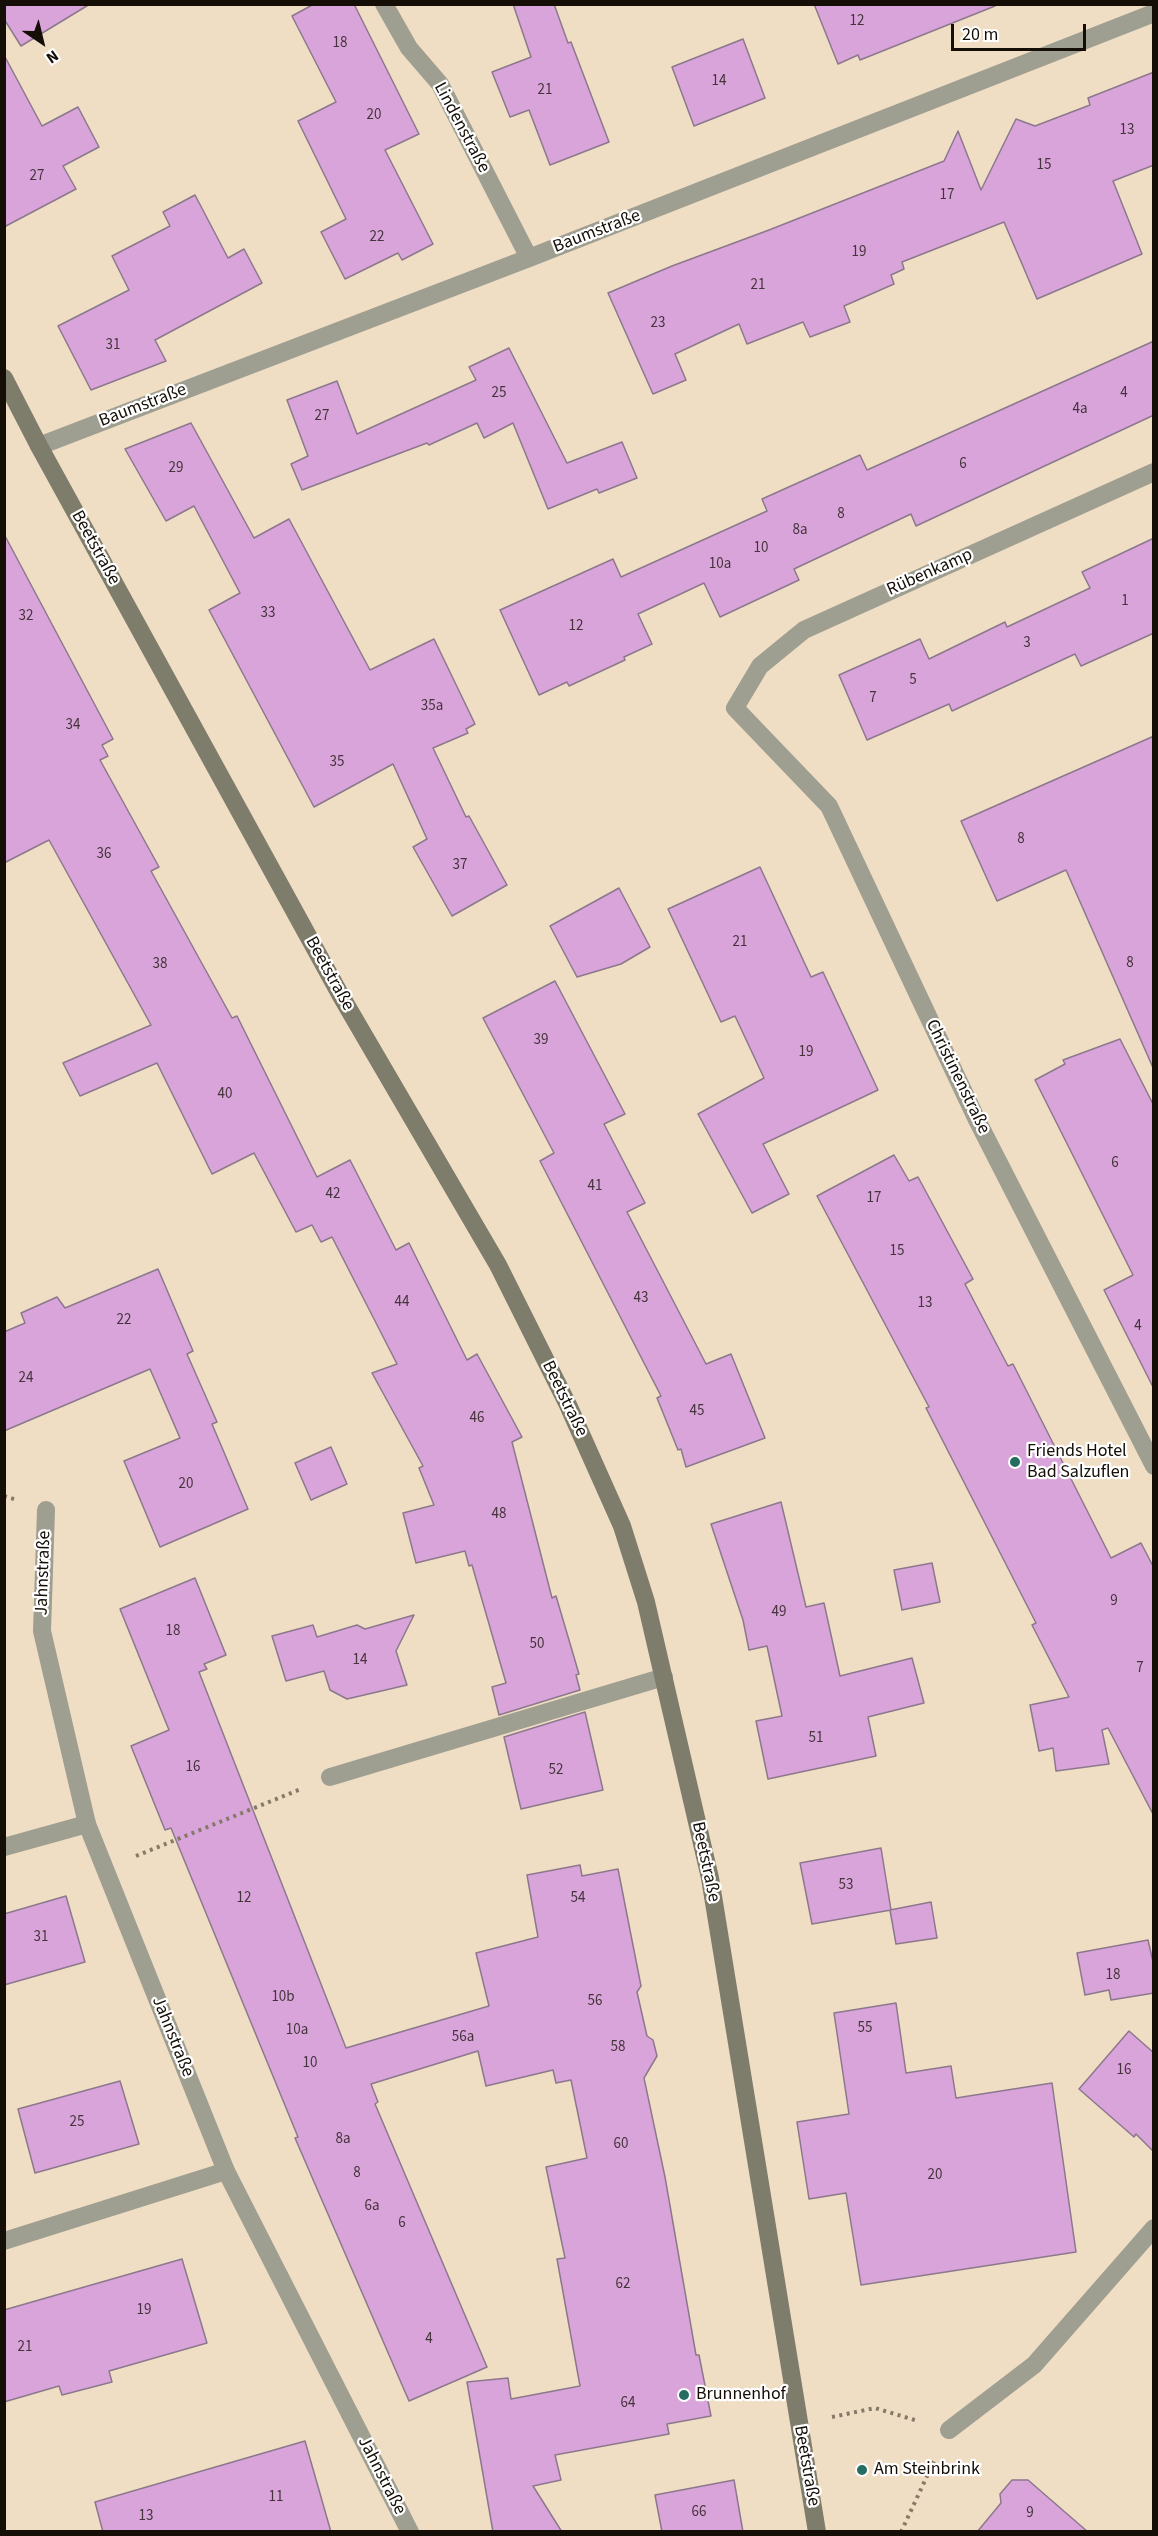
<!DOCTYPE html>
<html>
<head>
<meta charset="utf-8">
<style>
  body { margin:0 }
  #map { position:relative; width:1158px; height:2536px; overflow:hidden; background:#f0dec4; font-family:"Source Sans 3",sans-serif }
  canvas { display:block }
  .frame { position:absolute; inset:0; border:6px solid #140e06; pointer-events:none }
  .north { position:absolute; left:12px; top:12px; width:60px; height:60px; -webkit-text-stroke:4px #fff; paint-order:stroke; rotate:145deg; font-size:16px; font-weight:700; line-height:24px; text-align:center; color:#140e06 }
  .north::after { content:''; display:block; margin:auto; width:21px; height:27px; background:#140e06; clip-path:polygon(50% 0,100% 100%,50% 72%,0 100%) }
  .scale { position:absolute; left:951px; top:24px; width:135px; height:27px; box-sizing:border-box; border:3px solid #140e06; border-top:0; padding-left:8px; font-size:18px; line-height:21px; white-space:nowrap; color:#140e06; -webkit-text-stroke:4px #fff; paint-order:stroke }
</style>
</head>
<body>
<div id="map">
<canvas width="1158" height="2536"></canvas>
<div class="frame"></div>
<div class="north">N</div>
<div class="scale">20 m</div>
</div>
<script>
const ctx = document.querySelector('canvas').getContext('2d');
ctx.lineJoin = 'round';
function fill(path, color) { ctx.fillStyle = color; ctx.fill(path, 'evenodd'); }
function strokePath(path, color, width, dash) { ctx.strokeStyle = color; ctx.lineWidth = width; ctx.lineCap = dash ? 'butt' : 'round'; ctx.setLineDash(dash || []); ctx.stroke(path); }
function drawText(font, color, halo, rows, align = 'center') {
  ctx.font = font + ' "Source Sans 3",sans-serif'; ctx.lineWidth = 4.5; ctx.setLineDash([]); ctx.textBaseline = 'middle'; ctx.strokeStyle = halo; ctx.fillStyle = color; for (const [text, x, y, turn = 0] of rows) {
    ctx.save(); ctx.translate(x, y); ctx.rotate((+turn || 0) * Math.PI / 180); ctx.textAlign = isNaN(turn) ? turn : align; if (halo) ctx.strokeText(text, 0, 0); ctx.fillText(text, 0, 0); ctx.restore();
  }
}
const building = new Path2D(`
  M 4,4 L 90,4 L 21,46 L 4,19 Z
  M 314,4 L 354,4 L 419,134 L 385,150 L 433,244 L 402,260 L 398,253 L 345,279 L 321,232 L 346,219 L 298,121 L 336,102 L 292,16 Z
  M 513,4 L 554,4 L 568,43 L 571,42 L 609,142 L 550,165 L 529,110 L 510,117 L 492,72 L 531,57 Z
  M 814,4 L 994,4 L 995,6 L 860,60 L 858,55 L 838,64 Z
  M 743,39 L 765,98 L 694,126 L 672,67 Z
  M 4,55 L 42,126 L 78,107 L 99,147 L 63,166 L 76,189 L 4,227 Z
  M 1154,72 L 1154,165 L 1113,181 L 1142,254 L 1037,299 L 1004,222 L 902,262 L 904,269 L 891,275 L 894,284 L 844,306 L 850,322 L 810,337 L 803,322 L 747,344 L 739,324 L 675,354 L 686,380 L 653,394 L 608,293 L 672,266 L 769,230 L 944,161 L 958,131 L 981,190 L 1016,119 L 1035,126 L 1090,105 L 1088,98 Z
  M 195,195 L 228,258 L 244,249 L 262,283 L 155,340 L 166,361 L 91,390 L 58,326 L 129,290 L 112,256 L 170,226 L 163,212 Z
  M 1154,341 L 1154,415 L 916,526 L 911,514 L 794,569 L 799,580 L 720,617 L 704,583 L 638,614 L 652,644 L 624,657 L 625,660 L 569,686 L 567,682 L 539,695 L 500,610 L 613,559 L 621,577 L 767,511 L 762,499 L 860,455 L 867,470 Z
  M 509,348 L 567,463 L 622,442 L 637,478 L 599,493 L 597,489 L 548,509 L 513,423 L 484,438 L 477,423 L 429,445 L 427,443 L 302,490 L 291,464 L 308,456 L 287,400 L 337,381 L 357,434 L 476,380 L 469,367 Z
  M 191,423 L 254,538 L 289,519 L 370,670 L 434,639 L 475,724 L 466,729 L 468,733 L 433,748 L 466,817 L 469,816 L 507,885 L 452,916 L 413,847 L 427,839 L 393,764 L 314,807 L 209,610 L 240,593 L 194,506 L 166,521 L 125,449 Z
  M 4,534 L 113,739 L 102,745 L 108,756 L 100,760 L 159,867 L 151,871 L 232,1018 L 237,1016 L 317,1177 L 350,1160 L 396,1250 L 409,1243 L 467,1360 L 477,1354 L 522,1437 L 512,1442 L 552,1598 L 556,1596 L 579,1674 L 576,1675 L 580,1690 L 499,1715 L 492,1687 L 506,1683 L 472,1565 L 469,1566 L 465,1551 L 416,1563 L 403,1513 L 434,1505 L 419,1468 L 423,1466 L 372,1373 L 397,1364 L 332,1237 L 321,1242 L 312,1225 L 296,1232 L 254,1153 L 212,1174 L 157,1063 L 80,1096 L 63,1063 L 151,1025 L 49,840 L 4,863 Z
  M 1154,538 L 1154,633 L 1081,666 L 1075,654 L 952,711 L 949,704 L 867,740 L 839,675 L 920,639 L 929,659 L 1005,622 L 1007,627 L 1090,588 L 1082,572 Z
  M 1154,736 L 1154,1070 L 1066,870 L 997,901 L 961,821 Z
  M 760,867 L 811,977 L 823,972 L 878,1090 L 763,1144 L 789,1194 L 752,1213 L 698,1114 L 764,1078 L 735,1016 L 721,1022 L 668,909 Z
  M 619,888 L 650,947 L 621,964 L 577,977 L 550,926 Z
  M 555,981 L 625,1114 L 604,1124 L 645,1203 L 627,1212 L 706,1364 L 731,1354 L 765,1438 L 686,1467 L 681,1449 L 678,1450 L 657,1398 L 661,1396 L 540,1161 L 554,1153 L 483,1018 Z
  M 1120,1039 L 1154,1106 L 1154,1389 L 1104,1290 L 1133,1275 L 1035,1080 L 1065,1064 L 1063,1060 Z
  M 894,1155 L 909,1181 L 918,1177 L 973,1279 L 965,1284 L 1008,1366 L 1013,1364 L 1111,1558 L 1141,1543 L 1154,1568 L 1154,1816 L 1108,1728 L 1102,1730 L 1109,1764 L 1056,1771 L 1053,1748 L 1039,1751 L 1030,1705 L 1069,1697 L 1032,1625 L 1036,1623 L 926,1408 L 929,1407 L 817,1196 Z
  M 158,1269 L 193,1351 L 187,1354 L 217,1422 L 212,1424 L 248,1509 L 160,1547 L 124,1461 L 180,1438 L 150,1369 L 4,1431 L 4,1332 L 25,1323 L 21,1313 L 57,1297 L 65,1308 Z
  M 331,1447 L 347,1484 L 311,1500 L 295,1463 Z
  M 781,1502 L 806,1607 L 824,1603 L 840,1676 L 912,1658 L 924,1703 L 868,1717 L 876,1756 L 768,1779 L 756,1721 L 782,1716 L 767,1646 L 749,1650 L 743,1620 L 711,1524 Z
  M 932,1563 L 940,1602 L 902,1610 L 894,1570 Z
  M 195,1578 L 226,1655 L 204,1664 L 207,1669 L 199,1672 L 346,2048 L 489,2006 L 476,1953 L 538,1937 L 527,1875 L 580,1865 L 582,1876 L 618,1869 L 641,1986 L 637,1992 L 647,2036 L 653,2040 L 657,2056 L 644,2078 L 665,2177 L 696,2355 L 699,2355 L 711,2416 L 667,2424 L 669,2434 L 555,2455 L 561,2480 L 533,2486 L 562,2532 L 493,2532 L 467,2382 L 508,2378 L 511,2399 L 580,2386 L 557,2259 L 565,2258 L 546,2167 L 587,2158 L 571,2080 L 556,2083 L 553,2070 L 486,2086 L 478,2051 L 371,2084 L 378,2102 L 375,2104 L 487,2367 L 409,2401 L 295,2138 L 298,2137 L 171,1828 L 165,1830 L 131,1746 L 169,1730 L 120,1609 Z
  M 414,1615 L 396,1651 L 407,1685 L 347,1699 L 330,1690 L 324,1671 L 286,1681 L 272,1636 L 313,1625 L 317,1637 L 357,1625 L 365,1629 Z
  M 585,1712 L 603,1790 L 521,1809 L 504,1737 Z
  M 881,1848 L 891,1910 L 812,1924 L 800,1863 Z
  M 66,1896 L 85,1962 L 4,1985 L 4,1914 Z
  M 931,1902 L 937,1938 L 896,1944 L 890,1910 Z
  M 1148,1940 L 1154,1966 L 1154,1993 L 1111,2000 L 1109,1990 L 1085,1995 L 1077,1953 Z
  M 896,2003 L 906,2073 L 951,2066 L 956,2098 L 1052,2083 L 1076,2252 L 861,2285 L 846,2193 L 809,2199 L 797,2122 L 849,2114 L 834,2013 Z
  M 1129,2031 L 1154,2053 L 1154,2152 L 1136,2134 L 1134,2137 L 1079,2089 Z
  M 120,2081 L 139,2144 L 35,2173 L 18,2109 Z
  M 182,2259 L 207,2343 L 109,2371 L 112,2382 L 62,2395 L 59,2386 L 4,2402 L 4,2310 Z
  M 305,2441 L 331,2532 L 103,2532 L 95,2502 Z
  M 734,2480 L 743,2532 L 662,2532 L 655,2495 Z
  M 1012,2480 L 1028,2480 L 1088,2532 L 977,2532 L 1001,2503 L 1000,2494 Z`);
const path = new Path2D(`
  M 4,1496 L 17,1500
  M 136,1856 L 301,1789
  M 832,2417 L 875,2408 L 918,2421
  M 901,2532 L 935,2459`);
const lane = new Path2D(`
  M 330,1777 L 664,1677
  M 4,1847 L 87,1824
  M 4,2241 L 226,2171`);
const street = new Path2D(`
  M 384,4 L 409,48 L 440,84 L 529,258
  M 39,446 L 529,258 L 1154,13
  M 1154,472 L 804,630 L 760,666 L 735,708 L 829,806 L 977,1120 L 1154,1466
  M 46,1510 L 42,1631 L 87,1824 L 226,2171 L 410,2532
  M 949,2430 L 1034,2365 L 1154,2228`);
const secondary = new Path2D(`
  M 4,378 L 39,446 L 341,996 L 498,1265 L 568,1405 L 622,1526 L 646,1602 L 710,1878 L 817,2532`);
const markers = [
  [1015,1462,6,"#256c62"],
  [684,2395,6,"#256c62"],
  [862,2470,6,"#256c62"]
];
const numberNames = [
  ["12",857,22],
  ["18",340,44],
  ["14",719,82],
  ["21",545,91],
  ["20",374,116],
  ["13",1127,131],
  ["15",1044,166],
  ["27",37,177],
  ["17",947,196],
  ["22",377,238],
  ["19",859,253],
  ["21",758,286],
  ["23",658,324],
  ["31",113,346],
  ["25",499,394],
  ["4",1124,394],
  ["4a",1080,410],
  ["27",322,417],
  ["6",963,465],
  ["29",176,469],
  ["8",841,515],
  ["8a",800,531],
  ["10",761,549],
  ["10a",720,565],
  ["1",1125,602],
  ["33",268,614],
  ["32",26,617],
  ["12",576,627],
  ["3",1027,644],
  ["5",913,681],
  ["7",873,699],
  ["35a",432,707],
  ["34",73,726],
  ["35",337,763],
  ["8",1021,840],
  ["36",104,855],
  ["37",460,866],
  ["21",740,943],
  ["8",1130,964],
  ["38",160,965],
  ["39",541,1041],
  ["19",806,1053],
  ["40",225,1095],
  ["6",1115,1164],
  ["41",595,1187],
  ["42",333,1195],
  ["17",874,1199],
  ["15",897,1252],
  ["43",641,1299],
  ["44",402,1303],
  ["13",925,1304],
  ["22",124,1321],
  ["4",1138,1327],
  ["24",26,1379],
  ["45",697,1412],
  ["46",477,1419],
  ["20",186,1485],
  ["48",499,1515],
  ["9",1114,1602],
  ["49",779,1613],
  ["18",173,1632],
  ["50",537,1645],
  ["14",360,1661],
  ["7",1140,1669],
  ["51",816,1739],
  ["16",193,1768],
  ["52",556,1771],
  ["53",846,1886],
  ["12",244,1899],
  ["54",578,1899],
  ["31",41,1938],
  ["18",1113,1976],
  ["10b",283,1998],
  ["56",595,2002],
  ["55",865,2029],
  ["10a",297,2031],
  ["56a",463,2038],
  ["58",618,2048],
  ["10",310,2064],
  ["16",1124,2071],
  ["25",77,2123],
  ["8a",343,2140],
  ["60",621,2145],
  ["8",357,2174],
  ["20",935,2176],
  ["6a",372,2207],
  ["6",402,2224],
  ["62",623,2285],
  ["19",144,2311],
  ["4",429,2340],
  ["21",25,2348],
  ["64",628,2404],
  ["11",276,2498],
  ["66",699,2513],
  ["9",1030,2514],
  ["13",146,2517]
];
const streetNames = [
  ["Lindenstraße",461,128,62],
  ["Baumstraße",597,232,-21],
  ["Baumstraße",143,406,-21],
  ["Beetstraße",95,548,61],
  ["Rübenkamp",930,573,-24],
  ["Beetstraße",329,974,61],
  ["Christinenstraße",957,1077,64],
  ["Beetstraße",564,1399,64],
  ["Jahnstraße",44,1573,-88],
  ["Beetstraße",705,1862,78],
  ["Jahnstraße",172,2037,68],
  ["Beetstraße",806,2466,80],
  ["Jahnstraße",381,2476,63]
];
const poiNames = [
  ["Friends Hotel",1027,1452],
  ["Bad Salzuflen",1027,1473],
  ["Brunnenhof",696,2395],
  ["Am Steinbrink",874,2470]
];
fill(building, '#d9a4da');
strokePath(building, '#8c788c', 1.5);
strokePath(path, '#857968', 4, [3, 4.5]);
strokePath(lane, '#9e9e91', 18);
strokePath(street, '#9e9e91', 18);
strokePath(secondary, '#7e7d6b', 18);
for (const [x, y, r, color] of markers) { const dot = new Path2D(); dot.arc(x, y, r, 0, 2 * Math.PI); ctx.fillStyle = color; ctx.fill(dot); strokePath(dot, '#fff', 2); }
drawText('15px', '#45343b', null, numberNames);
drawText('18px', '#140e06', '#fff', streetNames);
drawText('18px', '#140e06', '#fff', poiNames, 'left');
</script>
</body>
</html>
